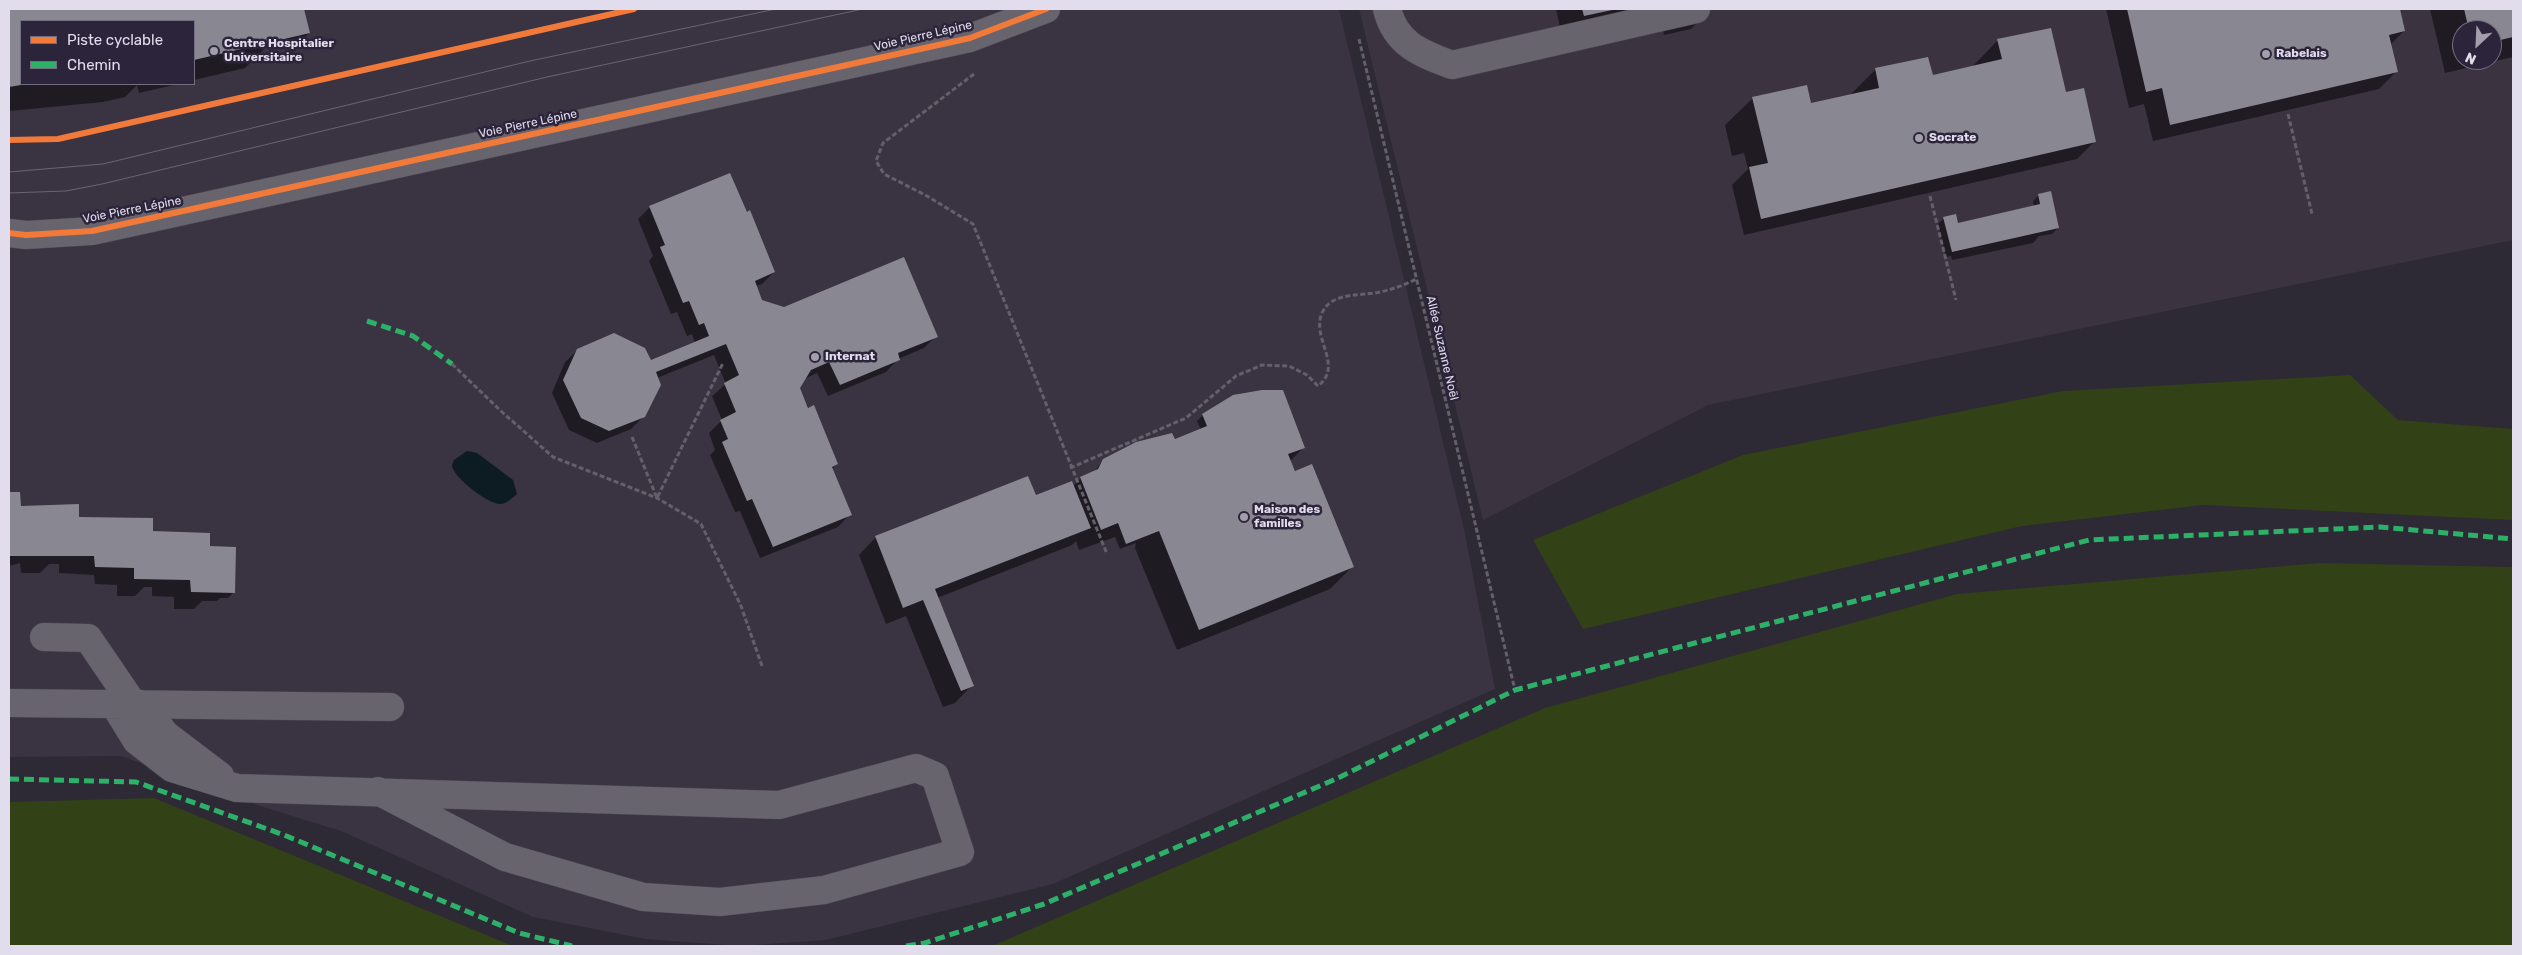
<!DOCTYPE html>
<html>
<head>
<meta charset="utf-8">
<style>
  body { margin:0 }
  #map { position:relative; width:2522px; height:955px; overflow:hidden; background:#2d2935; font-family:Rubik,sans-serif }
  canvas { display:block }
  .frame { position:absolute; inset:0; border:10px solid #e1ddec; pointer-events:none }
  .legend { position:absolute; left:20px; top:20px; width:175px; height:65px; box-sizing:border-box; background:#2c243a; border:1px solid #746e81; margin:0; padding:6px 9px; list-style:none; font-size:15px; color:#e1ddec }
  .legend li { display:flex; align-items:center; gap:10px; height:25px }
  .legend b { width:25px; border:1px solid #746e81 }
  .north { position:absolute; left:2452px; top:20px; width:50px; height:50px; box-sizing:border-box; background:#2c243a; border:1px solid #746e81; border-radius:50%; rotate:205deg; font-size:14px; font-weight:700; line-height:20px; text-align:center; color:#e1ddec }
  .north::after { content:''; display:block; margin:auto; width:18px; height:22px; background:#a29eac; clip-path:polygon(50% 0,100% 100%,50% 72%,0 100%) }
</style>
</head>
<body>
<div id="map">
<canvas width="2522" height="955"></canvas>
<div class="frame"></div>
<ul class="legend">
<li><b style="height:6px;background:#f17a3a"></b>Piste cyclable</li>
<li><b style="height:6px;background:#2db169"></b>Chemin</li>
</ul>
<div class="north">N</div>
</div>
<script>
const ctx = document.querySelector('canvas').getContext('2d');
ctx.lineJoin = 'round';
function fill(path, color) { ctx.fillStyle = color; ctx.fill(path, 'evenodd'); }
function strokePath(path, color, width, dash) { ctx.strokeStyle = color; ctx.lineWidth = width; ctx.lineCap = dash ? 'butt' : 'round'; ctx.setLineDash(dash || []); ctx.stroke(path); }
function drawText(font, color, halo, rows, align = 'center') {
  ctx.font = font + ' Rubik,sans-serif'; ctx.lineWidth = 5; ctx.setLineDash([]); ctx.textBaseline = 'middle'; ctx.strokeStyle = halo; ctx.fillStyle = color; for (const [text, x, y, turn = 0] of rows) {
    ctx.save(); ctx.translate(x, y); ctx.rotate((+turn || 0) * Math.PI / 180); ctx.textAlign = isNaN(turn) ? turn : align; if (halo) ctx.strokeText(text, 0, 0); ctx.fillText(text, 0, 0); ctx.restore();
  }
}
const education = new Path2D(`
  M 1359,9 L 2513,9 L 2513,240 L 1708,405 L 1483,520 ZM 2462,30 L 2492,30 L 2492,60 L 2462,60 Z`);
const medical = new Path2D(`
  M 9,9 L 1339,9 L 1464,529 L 1495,689 L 1053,884 L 826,940 L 740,946 L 645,939 L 533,917 L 341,831 L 263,807 L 121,756 L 9,757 ZM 21,21 L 194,21 L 194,84 L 21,84 Z`);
const green = new Path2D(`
  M 2350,375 L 2398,420 L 2513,429 L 2513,520 L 2203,505 L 2022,526 L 1583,629 L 1533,540 L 1743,455 L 2063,391 Z
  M 2320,563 L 2513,567 L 2513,946 L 992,946 L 1545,708 L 1957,594 Z
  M 154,798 L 513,946 L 9,946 L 9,802 Z`);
const water = new Path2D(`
  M 467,451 L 477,453 L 513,480 L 517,494 C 512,498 507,504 500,504 C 488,504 452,477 452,465 L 454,460 Z`);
const shadow = new Path2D(`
  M 9,9 L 303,9 L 309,33 L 303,39 L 266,47 L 245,68 L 194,80 L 194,21 L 21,21 L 21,84 L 178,84 L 139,93 L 137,85 L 125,97 L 103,102 L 9,111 Z
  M 1556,9 L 1655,9 L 1562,37 Z
  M 1657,9 L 1711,9 L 1691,29 L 1664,35 Z
  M 2106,9 L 2399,9 L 2404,31 L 2390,45 L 2396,72 L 2379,89 L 2153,141 L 2144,104 L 2129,108 Z
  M 2430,9 L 2513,9 L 2513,57 L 2445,73 ZM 2462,30 L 2492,30 L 2492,60 L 2462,60 Z
  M 1998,40 L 2094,142 L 2077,159 L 1744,235 L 1732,185 L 1748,169 L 1744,153 L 1732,156 L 1725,125 L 1753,98 L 1810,105 L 1849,96 L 1875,70 L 1927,58 L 1932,76 L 1971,68 Z
  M 2039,195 L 2058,228 L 2052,234 L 2039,236 L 2033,243 L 1952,260 L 1951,256 L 1946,257 L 1938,224 L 1944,218 L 1957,225 L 2034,207 L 2033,201 Z
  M 650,207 L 774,272 L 762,284 L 756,286 L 761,301 L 784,308 L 936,336 L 924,348 L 898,359 L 886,372 L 828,396 L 817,373 L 804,379 L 799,388 L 836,464 L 832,469 L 850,514 L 838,527 L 760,558 L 740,511 L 735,512 L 710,455 L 715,450 L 709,433 L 722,420 L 712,396 L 726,384 L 714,355 L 657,378 L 644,416 L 631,429 L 597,443 L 569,430 L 552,393 L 565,362 L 578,350 L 650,362 L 695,343 L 692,334 L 687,336 L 677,312 L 671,314 L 649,261 L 653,256 L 638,219 Z
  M 1203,415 L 1304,447 L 1290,461 L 1352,567 L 1330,589 L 1177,650 L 1135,548 L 1136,543 L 1120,549 L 1115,537 L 1079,550 L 1076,541 L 1072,545 L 937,598 L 972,685 L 955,703 L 943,707 L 906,616 L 886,624 L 859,555 L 876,537 L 1073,486 L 1081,478 L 1094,472 L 1103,460 L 1169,443 L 1201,430 L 1197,421 Z
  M 9,494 L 19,494 L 20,507 L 152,532 L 209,547 L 234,592 L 228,598 L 220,598 L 217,601 L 202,601 L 194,609 L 174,609 L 174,597 L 152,596 L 152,587 L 144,587 L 135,596 L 117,596 L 117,585 L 95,584 L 94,575 L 59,573 L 59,564 L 49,564 L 40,573 L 21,573 L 20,563 L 9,566 Z`);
const building = new Path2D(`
  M 9,9 L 304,9 L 310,33 L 194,60 L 194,21 L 21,21 L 21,85 L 9,87 Z
  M 1582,9 L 1611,9 L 1612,10 L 1584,16 Z
  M 2127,9 L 2400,9 L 2405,31 L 2389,35 L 2398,72 L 2170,125 L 2162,88 L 2146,92 Z
  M 2464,9 L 2513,9 L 2513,37 L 2492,42 L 2492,30 L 2469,30 Z
  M 2051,28 L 2066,92 L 2084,88 L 2096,142 L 1761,219 L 1749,167 L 1768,163 L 1752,97 L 1807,85 L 1811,103 L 1879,88 L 1875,68 L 1928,57 L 1933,75 L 2002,59 L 1997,39 Z
  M 730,173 L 747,212 L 750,210 L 775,272 L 755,281 L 762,300 L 784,307 L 904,257 L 938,337 L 898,353 L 900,360 L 840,385 L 829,362 L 811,370 L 800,388 L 808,408 L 814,405 L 838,464 L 832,467 L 852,515 L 773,547 L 752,499 L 747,501 L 722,442 L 728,439 L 720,420 L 736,412 L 724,383 L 739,375 L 726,344 L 656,372 L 661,385 L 645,417 L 609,431 L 581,418 L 563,380 L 577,349 L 614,333 L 645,348 L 651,360 L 709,336 L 704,323 L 699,325 L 689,301 L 683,303 L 660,247 L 665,245 L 649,206 Z
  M 2051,191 L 2059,228 L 1952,252 L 1943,217 L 1956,214 L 1958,223 L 2040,204 L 2038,194 Z
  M 1262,390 L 1283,390 L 1305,448 L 1288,454 L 1295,471 L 1312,464 L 1354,567 L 1199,630 L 1159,531 L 1126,544 L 1118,523 L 1101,530 L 1080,477 L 1098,469 L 1103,459 L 1136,442 L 1172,433 L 1175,439 L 1207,426 L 1202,414 L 1233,395 Z
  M 1028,476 L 1036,495 L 1072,481 L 1091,528 L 935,589 L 974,686 L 961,691 L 923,600 L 903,608 L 875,536 Z
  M 9,492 L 20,492 L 21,506 L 79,504 L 79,517 L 153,518 L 153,531 L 210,533 L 210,546 L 236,547 L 235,593 L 191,592 L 190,580 L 134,579 L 134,568 L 95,567 L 94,556 L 9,556 Z`);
const path = new Path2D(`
  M 1359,39 L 1515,690
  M 974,74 L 883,143 L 876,161 L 884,174 L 927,196 L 973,224 L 1107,554
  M 2288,114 L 2312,214
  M 1930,196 L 1956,300
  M 452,364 L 502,412 L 553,457 L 657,498 L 701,524 L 741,606 L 762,666
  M 632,437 L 657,498 L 723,363
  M 1070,468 L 1186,418 L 1236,376 L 1262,365 L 1289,366 L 1307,375 L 1318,386 C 1345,365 1309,337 1323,311 C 1333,292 1362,296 1380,292 C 1393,289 1405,285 1416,279`);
const minor = new Path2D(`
  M 1387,9 C 1396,45 1421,53 1452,65 L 1696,9
  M 9,233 L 26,235 L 92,231 L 970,38 L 1046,9
  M 44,637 L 88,638 L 133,704
  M 9,703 L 390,707
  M 114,704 L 137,741 L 172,768 L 237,788 L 779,805 L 916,768 L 935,776 L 960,852 L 824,890 L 720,902 L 643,897 L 505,857 L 378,791
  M 141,704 L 166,735 L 220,776`);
const tram = new Path2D(`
  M 9,172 L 103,164 L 530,61 L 776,9
  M 9,193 L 66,191 L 102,184 L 547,77 L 863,9`);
const quiet = new Path2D(`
  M 367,321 L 413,336 L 452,364
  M 9,779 L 136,782 L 284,835 L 519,933 L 572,946
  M 906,946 L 925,943 L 1044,904 L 1336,779 L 1515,690 L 2089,540 L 2380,527 L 2513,539`);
const cycleway = new Path2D(`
  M 9,140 L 58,139 L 634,9
  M 9,233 L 26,235 L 92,231 L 970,38 L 1046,9`);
const markers = [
  [214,51,5,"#a29eac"],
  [2266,54,5,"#a29eac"],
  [1919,138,5,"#a29eac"],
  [815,357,5,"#a29eac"],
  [1244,517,5,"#a29eac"]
];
const streetNames = [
  ["Voie Pierre Lépine",923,36,-13],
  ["Voie Pierre Lépine",528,124,-12],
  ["Voie Pierre Lépine",132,210,-11],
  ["Allée Suzanne Noël",1442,348,77]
];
const poiNames = [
  ["Centre Hospitalier",224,44],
  ["Universitaire",224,58],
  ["Rabelais",2276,54],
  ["Socrate",1929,138],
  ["Internat",825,357],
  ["Maison des",1254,510],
  ["familles",1254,524]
];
fill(education, '#3c3341');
fill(medical, '#3a3342');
fill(green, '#324116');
fill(water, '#0d1b22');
fill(shadow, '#0007');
fill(building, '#898792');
strokePath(minor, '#4a4752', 29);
strokePath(path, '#636069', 3, [5, 2.5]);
strokePath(minor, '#67646e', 28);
strokePath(tram, '#68656f', 1);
strokePath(quiet, '#2db169', 5, [10, 5]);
strokePath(cycleway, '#f17a3a', 6);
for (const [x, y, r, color] of markers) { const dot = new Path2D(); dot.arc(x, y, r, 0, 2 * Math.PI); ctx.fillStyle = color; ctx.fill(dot); strokePath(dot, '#2c243a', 2); }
drawText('12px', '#e1ddec', '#2c243a', streetNames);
drawText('bold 12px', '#e1ddec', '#2c243a', poiNames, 'left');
</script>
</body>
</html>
